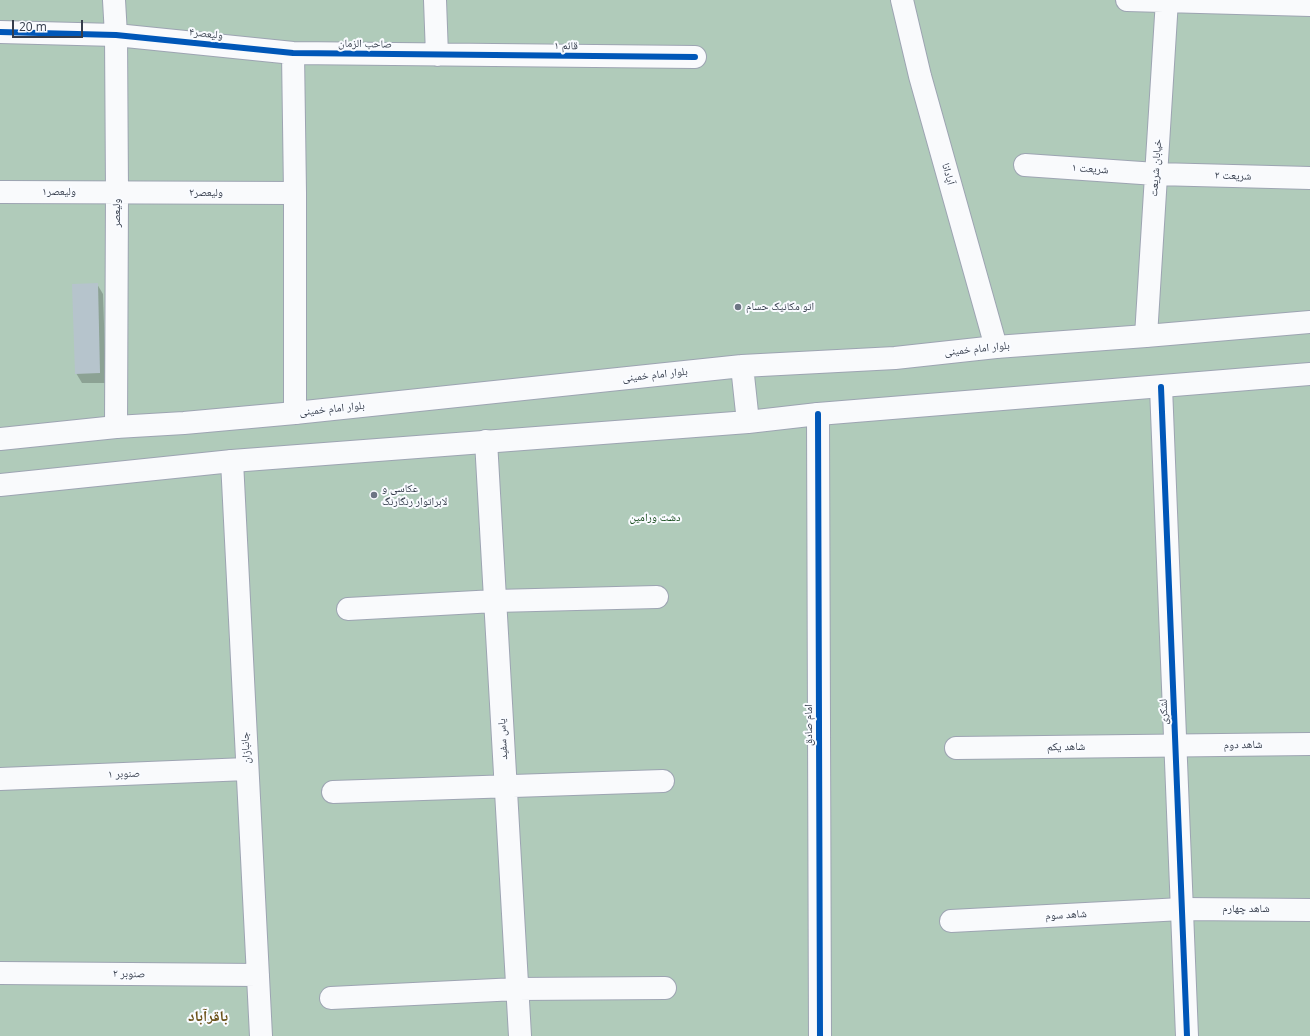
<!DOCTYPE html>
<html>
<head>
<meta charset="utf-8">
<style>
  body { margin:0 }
  #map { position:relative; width:1310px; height:1036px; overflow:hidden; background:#d6deee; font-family:"Open Sans",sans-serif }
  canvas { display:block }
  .scale { position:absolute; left:12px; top:20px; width:71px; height:18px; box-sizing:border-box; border:2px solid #343c4b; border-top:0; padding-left:5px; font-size:12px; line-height:14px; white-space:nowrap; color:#343c4b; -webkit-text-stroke:3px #f9fbff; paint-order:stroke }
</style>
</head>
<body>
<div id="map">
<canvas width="1310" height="1036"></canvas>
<div class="scale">20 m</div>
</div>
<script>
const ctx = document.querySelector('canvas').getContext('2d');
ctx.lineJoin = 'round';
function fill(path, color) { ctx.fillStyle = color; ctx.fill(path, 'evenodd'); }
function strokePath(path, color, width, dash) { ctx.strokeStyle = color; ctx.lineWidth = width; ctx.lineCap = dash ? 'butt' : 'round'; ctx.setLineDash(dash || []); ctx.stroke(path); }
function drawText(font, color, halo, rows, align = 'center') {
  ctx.font = font + ' "Open Sans","Noto Naskh Arabic",sans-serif'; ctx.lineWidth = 4; ctx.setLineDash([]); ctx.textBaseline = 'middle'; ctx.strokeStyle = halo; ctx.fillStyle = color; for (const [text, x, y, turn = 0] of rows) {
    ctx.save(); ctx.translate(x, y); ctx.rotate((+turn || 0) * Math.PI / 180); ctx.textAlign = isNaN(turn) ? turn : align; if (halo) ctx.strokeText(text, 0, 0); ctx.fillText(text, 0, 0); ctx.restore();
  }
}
const green = new Path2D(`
  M 0,0 L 1310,0 L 1310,1036 L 0,1036 Z`);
const shadow = new Path2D(`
  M 97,284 L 103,294 L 106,383 L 82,383 L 76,373 Z`);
const building = new Path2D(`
  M 98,283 L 100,373 L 75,374 L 72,284 Z`);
const minor = new Path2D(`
  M 114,0 L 116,35 L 117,192 L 116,427
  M 435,0 L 437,55
  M 1127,0 L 1310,5
  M 0,32 L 116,35 L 293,53 L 695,57
  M 293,53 L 295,193 L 295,413
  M 1025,165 L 1156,174 L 1310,178
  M 0,192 L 295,193
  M 1146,336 L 1167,0
  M 818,414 L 820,1036
  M 486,441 L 520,1036
  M 232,461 L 261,1036
  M 348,609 L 495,601 L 657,597
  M 956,748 L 1310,744
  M 0,779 L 247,769
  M 333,792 L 663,781
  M 951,921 L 1182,909 L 1310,910
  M 0,973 L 258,975
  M 331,998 L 517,989 L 665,988`);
const tertiary = new Path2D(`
  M 902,0 L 920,76 L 996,347
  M 1161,387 L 1187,1036`);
const primary = new Path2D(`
  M 742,366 L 748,422
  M 0,439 L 116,427 L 184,423 L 295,413 L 742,366 L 895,358 L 996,347 L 1146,336 L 1310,322
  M 0,485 L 232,461 L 748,422 L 818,414 L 1310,374`);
const cycleway = new Path2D(`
  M 0,32 L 116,35 L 293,53 L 695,57
  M 1161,387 L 1187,1036
  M 818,414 L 820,1036`);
const markers = [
  [738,307,4,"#6d7584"],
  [374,495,4,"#6d7584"]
];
const streetNames = [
  ["ولیعصر۴",206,34,6],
  ["صاحب الزمان",365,44,1],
  ["قائم ۱",566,46,1],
  ["خیابان شریعت",1156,168,-86],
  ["شریعت ۱",1090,169,4],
  ["آپادانا",948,174,74],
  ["شریعت ۲",1233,176,2],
  ["ولیعصر۱",59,192],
  ["ولیعصر۲",206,193],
  ["ولیعصر",117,213,-90],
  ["بلوار امام خمینی",977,349,-6],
  ["بلوار امام خمینی",655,375,-6],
  ["بلوار امام خمینی",332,409,-6],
  ["لشکری",1164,712,-92],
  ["امام صادق",809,725,-90],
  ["یاس سفید",503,739,-93],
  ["شاهد دوم",1243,745,-1],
  ["شاهد یکم",1066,747,-1],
  ["جانبازان",246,748,-93],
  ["صنوبر ۱",124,774,-2],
  ["شاهد چهارم",1246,909],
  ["شاهد سوم",1066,915,-3],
  ["صنوبر ۲",129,974,1]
];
const poiNames = [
  ["اتو مکانیک حسام",746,307],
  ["عکاسی و",382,489],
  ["لابراتوار رنگارنگ",382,502]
];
const parkNames = [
  ["دشت ورامین",655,518]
];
const districtNames = [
  ["باقرآباد",208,1017]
];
fill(green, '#b0cbba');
fill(shadow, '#0003');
fill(building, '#b6c4cc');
strokePath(minor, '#9da4b2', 24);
strokePath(tertiary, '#9da4b2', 24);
strokePath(primary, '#9da4b2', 24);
strokePath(minor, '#f9fafc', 22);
strokePath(tertiary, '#f9fafc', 22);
strokePath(primary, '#f9fafc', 22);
strokePath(cycleway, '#0057b8', 6);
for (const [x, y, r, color] of markers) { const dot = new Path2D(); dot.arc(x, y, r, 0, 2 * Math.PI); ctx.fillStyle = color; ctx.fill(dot); strokePath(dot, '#f9fbff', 1.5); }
drawText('11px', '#343c4b', '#f9fbff', streetNames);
drawText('11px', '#343c4b', '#f9fbff', poiNames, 'left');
drawText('11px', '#124717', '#f9fbff', parkNames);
drawText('bold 15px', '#6a5118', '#f9fbff', districtNames);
</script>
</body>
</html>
